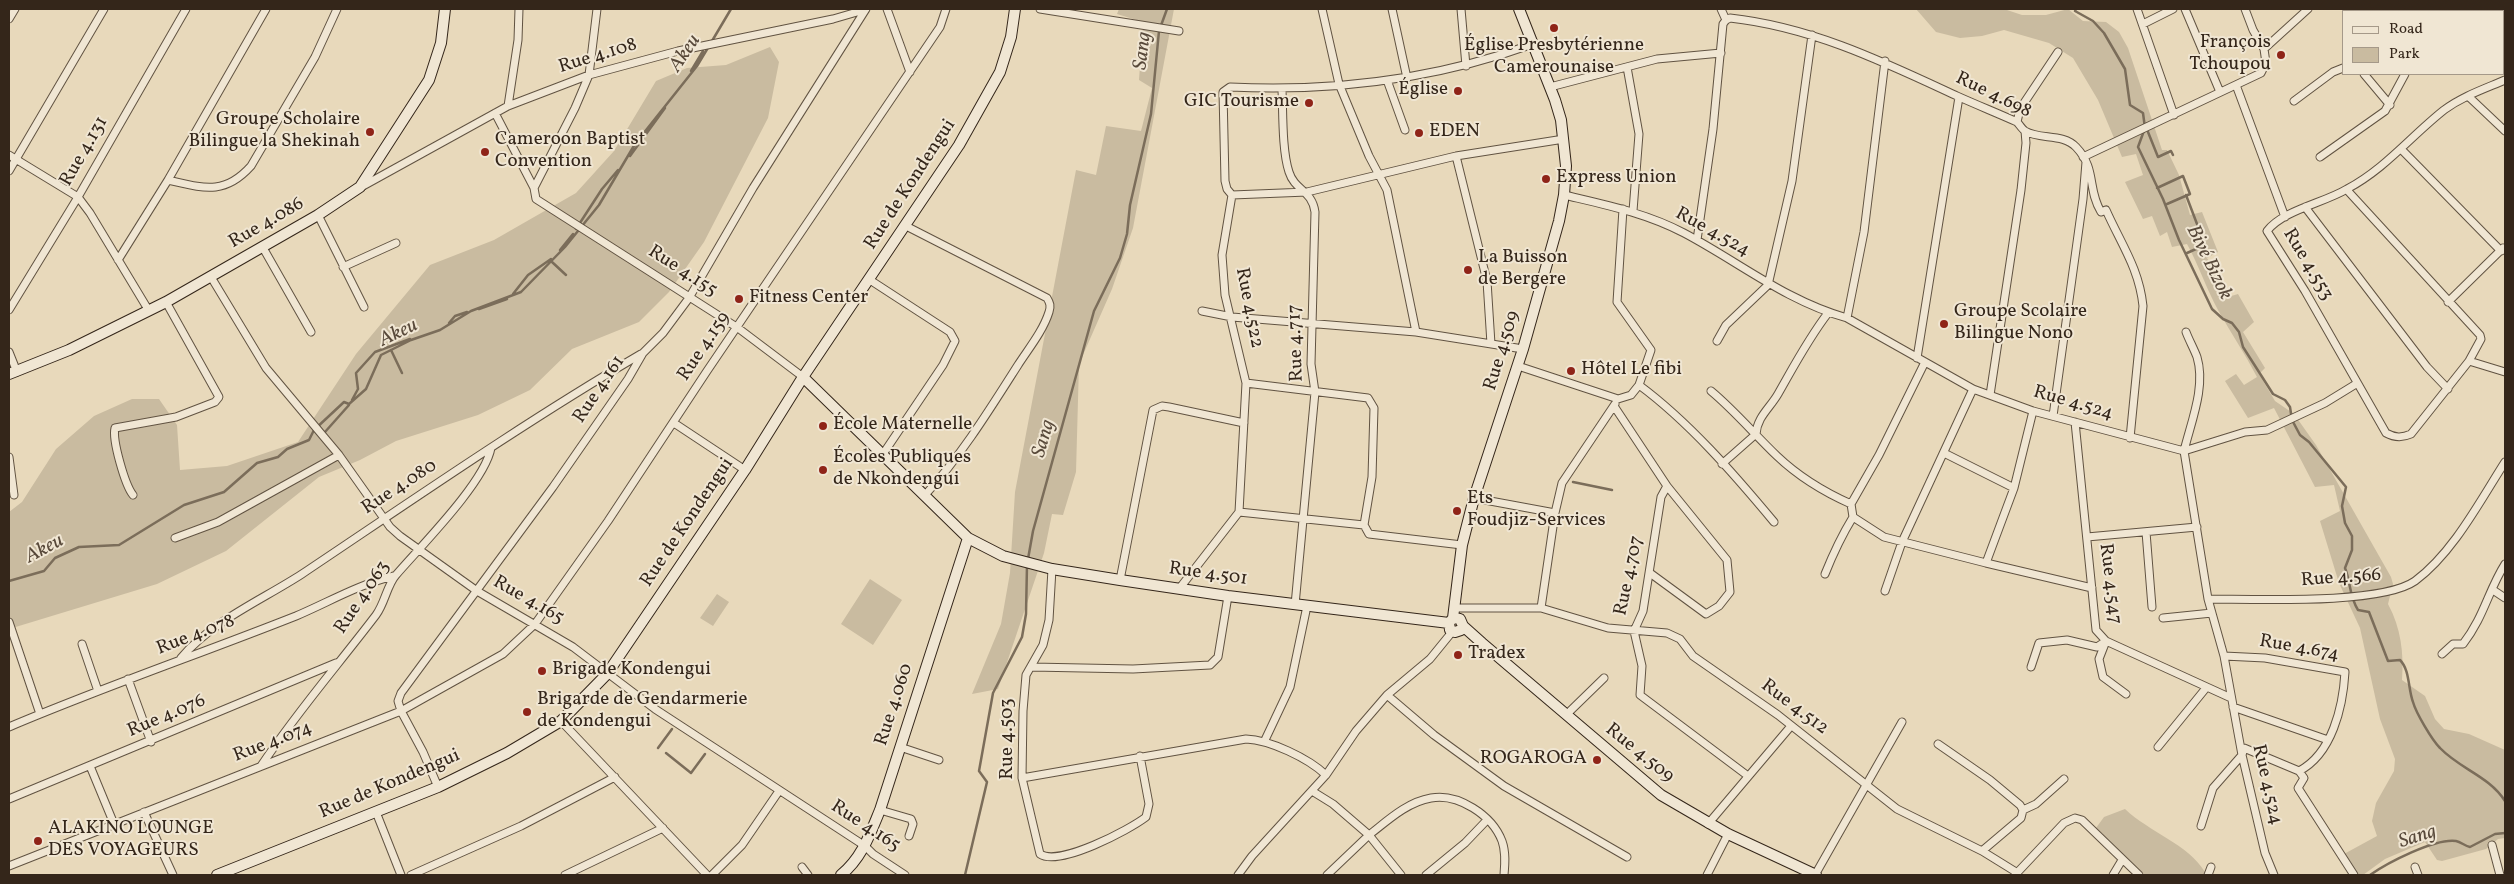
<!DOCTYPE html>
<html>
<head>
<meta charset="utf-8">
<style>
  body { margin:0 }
  #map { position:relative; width:2514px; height:884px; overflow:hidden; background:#e8d9bb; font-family:Vollkorn,serif }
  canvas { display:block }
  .frame { position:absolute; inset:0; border:10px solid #34261a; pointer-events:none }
  .legend { position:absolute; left:2342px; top:10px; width:162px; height:65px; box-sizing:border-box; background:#f0e6d3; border:1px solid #a59989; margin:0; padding:6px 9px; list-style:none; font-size:15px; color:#34261a }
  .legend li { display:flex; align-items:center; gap:10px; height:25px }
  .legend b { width:25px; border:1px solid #a59989 }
</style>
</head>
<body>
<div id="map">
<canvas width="2514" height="884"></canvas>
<div class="frame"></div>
<ul class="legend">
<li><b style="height:6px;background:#f0e6d3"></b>Road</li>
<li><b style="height:14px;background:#c9bba0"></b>Park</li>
</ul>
</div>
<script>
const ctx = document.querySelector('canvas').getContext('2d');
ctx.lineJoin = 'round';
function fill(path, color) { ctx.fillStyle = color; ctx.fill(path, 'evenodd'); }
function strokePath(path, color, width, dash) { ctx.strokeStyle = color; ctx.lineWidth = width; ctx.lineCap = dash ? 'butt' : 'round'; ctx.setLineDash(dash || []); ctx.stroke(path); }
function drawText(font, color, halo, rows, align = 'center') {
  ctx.font = font + ' Vollkorn,serif'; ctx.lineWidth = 4; ctx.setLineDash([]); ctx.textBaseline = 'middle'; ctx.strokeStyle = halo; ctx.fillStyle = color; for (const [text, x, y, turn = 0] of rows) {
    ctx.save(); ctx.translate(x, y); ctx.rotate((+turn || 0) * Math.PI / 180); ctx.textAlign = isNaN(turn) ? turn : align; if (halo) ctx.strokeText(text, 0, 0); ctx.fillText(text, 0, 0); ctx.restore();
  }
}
const green = new Path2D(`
  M 1119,9 L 1174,9 L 1133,228 L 1112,289 L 1079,364 L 1076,472 L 1063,515 L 1052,514 L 1044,553 L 998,689 L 972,694 L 1001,624 L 1010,573 L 1015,492 L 1076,170 L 1096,175 L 1106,126 L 1141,131 L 1152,88 L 1139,80 L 1143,22 L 1117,14 Z
  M 1916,9 L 2004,9 L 2022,15 L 2046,15 L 2068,9 L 2083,21 L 2106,22 L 2119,32 L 2128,48 L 2162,150 L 2167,150 L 2179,175 L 2190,215 L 2202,212 L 2218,252 L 2207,258 L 2228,297 L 2238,294 L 2254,322 L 2243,332 L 2265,368 L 2259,374 L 2275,401 L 2294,414 L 2316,445 L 2391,577 L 2393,584 L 2388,604 C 2401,628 2404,653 2402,680 L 2425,696 L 2435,719 L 2444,729 L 2469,734 L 2505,750 L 2505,838 L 2498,839 L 2486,849 L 2442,861 L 2437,860 L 2425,842 L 2385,859 L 2363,875 L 2359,875 L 2344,854 L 2377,836 L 2372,821 L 2376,803 L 2394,771 L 2395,759 L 2380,719 L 2360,628 L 2339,583 L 2320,521 L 2340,511 L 2334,485 L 2315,487 L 2274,408 L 2248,418 L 2225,381 L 2236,374 L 2244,385 L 2257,377 C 2245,354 2231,333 2218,310 C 2207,290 2199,266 2187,244 L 2172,247 L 2167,232 L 2160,236 L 2152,216 L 2143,219 L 2125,182 L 2143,175 L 2136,154 L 2122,157 L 2098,100 L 2073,58 L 2049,43 L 2004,30 L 1982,36 L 1960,38 L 1936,32 Z
  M 770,47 L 779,62 L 768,118 L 704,242 L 669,292 L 639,322 L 572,349 L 530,390 L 478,415 L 396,441 L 360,460 L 319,477 L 226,551 L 157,584 L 9,629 L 9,512 L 22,502 L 56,449 L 94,416 L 132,399 L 159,399 L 177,425 L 180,470 L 227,466 L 298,442 L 356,354 L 430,265 L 494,240 L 576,193 L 614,151 L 656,81 L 687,68 L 726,65 Z
  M 870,579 L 902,600 L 873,645 L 841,624 Z
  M 717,594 L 729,602 L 713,626 L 700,618 Z
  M 2125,809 C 2149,832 2188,844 2205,872 L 2204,875 L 2145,875 L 2096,828 L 2104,817 Z`);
const stream = new Path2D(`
  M 2076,9 L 2075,11 L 2093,21 L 2104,33 L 2125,69 L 2130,105 L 2143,113 L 2145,128 L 2138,147 L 2163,199 L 2179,240 L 2212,309 L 2223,319 L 2232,323 L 2239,332 L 2243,347 L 2273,394 L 2285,400 L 2290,407 L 2292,420 L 2300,435 L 2309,442 L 2346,487 L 2342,506 L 2345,523 L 2352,536 L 2352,550 L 2345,568 C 2351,583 2349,596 2358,610 L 2369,612 L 2388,661 L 2400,660 C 2410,670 2408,689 2413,702 C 2416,713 2432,740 2440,748 C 2460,769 2489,776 2505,801
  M 712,41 L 731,9
  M 691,71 L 703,51
  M 2148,132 L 2158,157 L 2171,151 L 2173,155
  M 630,156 L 665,108
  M 2157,188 L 2183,176 L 2190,194 L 2167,204
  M 2186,195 L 2205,245 L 2187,253
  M 576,229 L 602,189 L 618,170
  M 560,250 L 573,234
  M 552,262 L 566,275
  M 513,294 L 528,275 L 551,259
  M 479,309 L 507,299
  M 449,323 L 455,316 L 467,312
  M 391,350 L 402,373
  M 352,400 L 358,389 L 356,373 L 375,352 L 410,339
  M 325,432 L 349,405
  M 1573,482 L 1612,490
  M 1028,559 L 1033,531 L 1094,311 L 1120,258 L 1127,234 L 1130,205 L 1151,114 L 1159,31 L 1167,9
  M 9,581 L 44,571 L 55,558 L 79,547 L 119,545 L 184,505 L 224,492 L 257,463 L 278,457 L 287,449 L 309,440 L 314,430 L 344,402 L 349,404 L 366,389 L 381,355 L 411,340 L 440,330 L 471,311 L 521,292 L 565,247 L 599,205 L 635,144 L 697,66 L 709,46
  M 658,748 L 672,729
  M 666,753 L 691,773 L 705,754
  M 965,875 L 987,782 L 979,771 L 993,693 L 1022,637 L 1026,614 L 1027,565
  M 2370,875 C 2387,863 2435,838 2456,841 C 2461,842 2465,846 2470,847 L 2495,834 L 2505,833`);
const street = new Path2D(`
  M 597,9 L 589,75 L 575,108 L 534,188 L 536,199 L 738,328 L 803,377
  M 887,9 L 910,72
  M 1040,9 L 1179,31
  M 1322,9 L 1339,84 L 1369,156 L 1387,190 L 1416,332
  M 1392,9 L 1407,78
  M 1461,9 L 1466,66
  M 1721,9 L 1726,20 L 1730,18 C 1812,27 1884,62 1957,96 C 1977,105 1997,113 2017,122 C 2019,124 2022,129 2025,131 C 2040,140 2063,133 2076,147 C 2097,169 2087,189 2101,212 L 2106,210 C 2121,244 2139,268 2143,306 L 2130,438
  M 2137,9 L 2174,115
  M 2185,9 L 2220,92
  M 2245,9 L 2253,30 L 2264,49
  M 2436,11 L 2438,9
  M 9,19 L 15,9
  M 2143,24 L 2173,9
  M 1627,67 L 1639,134 L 1633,211
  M 2364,74 L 2390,105
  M 1387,80 L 1405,130
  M 2236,85 L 2285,217
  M 1550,87 L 1657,59 L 1721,53
  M 1282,90 C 1283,113 1282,151 1289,172 C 1295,191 1312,190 1315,212 L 1311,364 L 1315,392 L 1295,605
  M 2468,96 L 2505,131
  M 2294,101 L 2333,72 L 2343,68
  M 508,106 L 518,40 L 519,9
  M 495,113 L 534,188
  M 2017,122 L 2020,109 L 2058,52
  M 2401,149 L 2501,251 L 2505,249
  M 9,155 L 78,197 L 90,213 L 149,311
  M 1456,156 L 1487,281 L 1491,344
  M 2083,157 L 2261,73 L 2266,63 L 2264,49 L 2308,9
  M 2320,157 L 2385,111 L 2405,74
  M 9,171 L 104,9
  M 168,180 C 203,188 224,196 251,166 L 315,57 L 337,9
  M 363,186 L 508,106 L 589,75 L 678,51 L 833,19 L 864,10
  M 2347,190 L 2480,335 L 2481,339 L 2469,361 L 2505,372
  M 1232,195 L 1307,192 L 1456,156 L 1564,139
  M 1564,195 C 1606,205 1646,213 1684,233 C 1739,262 1786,301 1847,318 L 1973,389 L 2033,411 L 2184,451 L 2208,599 L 2224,656 L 2242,755 L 2265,853 L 2274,875
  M 2305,207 L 2427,367 L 2448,389
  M 1623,209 L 1617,302 L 1651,350 L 1639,385
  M 318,215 L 364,307
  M 906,226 L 1047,298 C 1050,303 1051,306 1049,312 C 1043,331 1029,348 1018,365 C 990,409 961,456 925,495
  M 1697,240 L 1713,129 L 1723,24 L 1726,20
  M 262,246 L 311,332
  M 118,260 L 168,180 L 266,9
  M 343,267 L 396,243
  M 211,277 L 266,368 L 339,455 L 390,527 L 400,536 L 477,591 L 573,647 L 655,709 L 865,846 L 873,854 L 905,875
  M 870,280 L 950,332 L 955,341 L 943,365 L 883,454
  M 2448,302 L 2503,248
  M 9,310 L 78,197 L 186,9
  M 1202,311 L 1232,317 L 1416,332 L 1523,349
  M 1847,318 L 1864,232 L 1885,61
  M 2186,332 C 2189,340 2194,349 2197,357 C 2206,387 2191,422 2184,451 L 2245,432 L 2267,430 L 2325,403 L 2356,384
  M 1717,341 L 1726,325 L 1768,285 L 1792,181 L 1812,35
  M 9,352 L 17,372
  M 1917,358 L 1959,97
  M 2469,361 L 2411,434 C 2402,438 2395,438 2386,433 L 2305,291 L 2267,231 C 2283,210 2324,203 2347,189 C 2385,169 2411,136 2444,110 C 2463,96 2484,89 2505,80
  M 1518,366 L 1618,399 L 1631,395 L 1639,385 C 1689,422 1734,474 1774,522
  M 1246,383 L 1368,398 L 1374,408 L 1372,477 L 1364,525
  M 1711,391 C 1735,411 1754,434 1777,456 C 1798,476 1824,492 1851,504 L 1879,455 L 1925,362
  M 1990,395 L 2021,190 L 2026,143 L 2025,131
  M 1614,406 L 1667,486 L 1661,497 L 1643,611 L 1634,631 L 1642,666 L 1640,695 L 1748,776
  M 2033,411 L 2014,488 L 1986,563 L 2092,588
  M 2053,416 L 2083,199 L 2086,162
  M 2075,422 L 2096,630 L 2106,641 L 2231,698
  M 674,423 L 745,470
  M 1944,453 L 2014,488
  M 9,457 L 14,495
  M 1722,464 L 1756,434 C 1757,417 1770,408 1778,394 C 1794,366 1808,339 1828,313
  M 133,495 C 125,485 112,440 115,428 L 176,417 L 215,402 L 219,397 L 166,302
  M 1474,498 L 1555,513
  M 1851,504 L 1853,517 L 1884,537 L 1986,563
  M 1239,512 L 1364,525 L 1369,534 L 1462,545
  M 2146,532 L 2152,607
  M 2087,537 L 2197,527
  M 175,538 L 218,522 L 339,455
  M 1052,569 L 1049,620 L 1043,645 L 1026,675 L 1023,711 L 1022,778 L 1040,854 C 1059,867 1129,830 1146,817 L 1149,804 L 1140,756
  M 1650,573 L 1706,614 L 1719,606 L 1730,592 L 1727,560 L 1667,486
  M 1825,574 C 1833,554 1842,535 1853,517
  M 1120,580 L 1153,410 L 1162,406 L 1169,407 L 1244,423
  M 1179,589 L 1239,512 L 1246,383 L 1225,295 L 1222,255 L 1232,195 L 1227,189 L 1225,181 L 1223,92 L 1230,87 C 1333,92 1436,79 1533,44
  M 2493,590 L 2505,598
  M 1885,591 L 1902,542 L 1973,389
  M 2208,599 C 2253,599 2381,605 2415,581 C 2453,553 2480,501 2505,462
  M 1455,608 L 1541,608 L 1555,513 L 1562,483 L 1615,404
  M 1541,608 L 1608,628 L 1667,633 L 1680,639 L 1693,656 L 1778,715 L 1897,809 L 1982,851 L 2016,872
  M 2163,618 L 2212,613
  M 9,622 L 40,714
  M 82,644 L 98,691
  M 2442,654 L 2453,644 L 2463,644 C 2484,617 2488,591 2505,564
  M 181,658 C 212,621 262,600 302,574 C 414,499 525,422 641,354
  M 1032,667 L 1133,669 L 1210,665 L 1218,657 L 1228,596
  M 2031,667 L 2039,643 L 2067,640 L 2097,647 L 2106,641 L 2099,659 L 2103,677 L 2126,694
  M 128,679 L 151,742
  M 1387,695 L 1434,735 L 1504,786 L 1627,857
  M 2233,707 L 2328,740
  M 1566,715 L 1604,678
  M 561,721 L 707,875
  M 9,727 C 103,687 200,654 296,616 C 329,602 359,584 394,576
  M 1265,740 L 1290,687 L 1307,606
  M 1938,744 L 1990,780 L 2020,805 L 2023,810
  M 900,747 L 939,760
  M 2158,747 L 2206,688
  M 90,766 L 114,824
  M 261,766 C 296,713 338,665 376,615 C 385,603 387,585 396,575 C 420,547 485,482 491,448
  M 2299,771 L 2304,778 L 2298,788 L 2354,875
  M 1022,778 L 1246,739 C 1270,740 1308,758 1326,775
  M 438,787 L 423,752 L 401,711 L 398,701 L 401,693 L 553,487 L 628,379 L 643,353 L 663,333 L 689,298 L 753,188 L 866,9
  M 1312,791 L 1333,804 L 1369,835 L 1327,875
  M 9,799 L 336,663
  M 880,810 L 911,819 L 913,824 L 909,836
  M 144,812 L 173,875
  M 376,812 L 401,875
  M 1708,824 L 1791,726
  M 2201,826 L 2213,788 L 2242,755 L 2244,748 L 2299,771 C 2332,754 2343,707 2345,672 L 2265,658 L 2224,656
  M 2492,845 L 2500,875
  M 1982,851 L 2021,818 L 2023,810 L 2036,804 L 2064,779
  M 9,866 L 401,711 L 503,654 L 535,624 L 608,521 L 707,371 L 940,27 L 946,9
  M 802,867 L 808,875
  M 2415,867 L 2418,875
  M 411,875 L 521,826 L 615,777
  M 565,875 L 663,828
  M 712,875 L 742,845 L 779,791
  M 1238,875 L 1252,856 L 1326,775 L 1356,731 L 1387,695 L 1430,659 L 1452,632
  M 1401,875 L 1369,835 C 1387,821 1407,802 1431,798 C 1458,793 1492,815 1502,841 C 1506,852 1505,864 1504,875
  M 1426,875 L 1465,843 L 1487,820
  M 1707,875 L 1728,834
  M 1815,875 L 1902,722
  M 2015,875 L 2064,823 L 2075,818 L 2082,820 L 2139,875
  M 2113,875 L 2122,860
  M 2208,875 L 2211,867`);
const secondary = new Path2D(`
  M 9,374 L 69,350 L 166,302 L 318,215 L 360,187 L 429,80 L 441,43 L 445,9
  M 803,377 L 968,538 L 1003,556 L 1052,569 L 1120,580 L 1228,596 L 1449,623
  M 1453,618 L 1462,545 L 1474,498 L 1523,349 L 1559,221 L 1564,195 L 1566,166 L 1561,120 L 1555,100 L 1519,9
  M 1463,626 L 1461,630 L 1455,632 L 1450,630 L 1449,623 L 1453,618 L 1460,619 L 1463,626 L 1482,643 L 1661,795 L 1728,834 L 1816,875
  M 217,875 L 438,787 L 507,753 L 561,721 L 607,674 L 745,470 L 803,377 L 959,145 L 1000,72 L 1011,37 L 1015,9
  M 841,875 C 862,858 870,834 880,810 L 968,538`);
const markers = [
  [1554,28,5,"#8f2418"],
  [2281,55,5,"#8f2418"],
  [1458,91,5,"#8f2418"],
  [1309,103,5,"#8f2418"],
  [370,132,5,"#8f2418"],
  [1419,133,5,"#8f2418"],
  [485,152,5,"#8f2418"],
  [1546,179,5,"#8f2418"],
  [1468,270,5,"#8f2418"],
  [739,299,5,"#8f2418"],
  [1944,324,5,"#8f2418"],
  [1571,371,5,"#8f2418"],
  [823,426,5,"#8f2418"],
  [823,470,5,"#8f2418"],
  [1457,511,5,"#8f2418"],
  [1458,655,5,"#8f2418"],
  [542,671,5,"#8f2418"],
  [527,712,5,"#8f2418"],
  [1597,760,5,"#8f2418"],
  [38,841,5,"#8f2418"]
];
const poiNames = [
  ["François",2271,44,"right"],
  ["Tchoupou",2271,66,"right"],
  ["Église Presbytérienne",1554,47,"center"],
  ["Camerounaise",1554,69,"center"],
  ["Église",1448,91,"right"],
  ["GIC Tourisme",1299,103,"right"],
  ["Groupe Scholaire",360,121,"right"],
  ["Bilingue la Shekinah",360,143,"right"],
  ["EDEN",1429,133],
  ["Cameroon Baptist",495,141],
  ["Convention",495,163],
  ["Express Union",1556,179],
  ["La Buisson",1478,259],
  ["de Bergere",1478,281],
  ["Fitness Center",749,299],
  ["Groupe Scolaire",1954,313],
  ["Bilingue Nono",1954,335],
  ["Hôtel Le fibi",1581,371],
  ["École Maternelle",833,426],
  ["Écoles Publiques",833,459],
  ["de Nkondengui",833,481],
  ["Ets",1467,500],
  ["Foudjiz-Services",1467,522],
  ["Tradex",1468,655],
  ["Brigade Kondengui",552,671],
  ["Brigarde de Gendarmerie",537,701],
  ["de Kondengui",537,723],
  ["ROGAROGA",1587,760,"right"],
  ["ALAKINO LOUNGE",48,830],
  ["DES VOYAGEURS",48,852]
];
const streetNames = [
  ["Rue 4.108",598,57,-17],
  ["Rue 4.698",1993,96,26],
  ["Rue 4.131",85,152,-60],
  ["Rue de Kondengui",911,185,-57],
  ["Rue 4.086",267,224,-30],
  ["Rue 4.524",1712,233,29],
  ["Rue 4.553",2307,265,59],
  ["Rue 4.155",682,272,33],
  ["Rue 4.522",1248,308,79],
  ["Rue 4.717",1297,343,-92],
  ["Rue 4.159",705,347,-56],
  ["Rue 4.509",1503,351,-73],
  ["Rue 4.161",600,390,-56],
  ["Rue 4.524",2073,404,16],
  ["Rue 4.080",400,488,-33],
  ["Rue de Kondengui",688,523,-56],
  ["Rue 4.501",1208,575,8],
  ["Rue 4.707",1630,576,-78],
  ["Rue 4.566",2341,579,-4],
  ["Rue 4.547",2109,584,83],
  ["Rue 4.063",363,598,-56],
  ["Rue 4.165",528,601,30],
  ["Rue 4.078",196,636,-21],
  ["Rue 4.674",2299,649,10],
  ["Rue 4.060",895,705,-72],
  ["Rue 4.512",1794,708,37],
  ["Rue 4.076",167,717,-23],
  ["Rue 4.503",1009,739,-90],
  ["Rue 4.074",273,743,-21],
  ["Rue 4.509",1639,754,39],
  ["Rue de Kondengui",390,785,-23],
  ["Rue 4.524",2266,785,77],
  ["Rue 4.165",865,827,33]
];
const waterNames = [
  ["Sang",1144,51,-83],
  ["Akeu",686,54,-56],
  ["Bivé Bizok",2208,263,64],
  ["Akeu",399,334,-26],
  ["Sang",1045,439,-74],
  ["Akeu",45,550,-28],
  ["Sang",2418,838,-18]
];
fill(green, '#c9bba0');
strokePath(stream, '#7b6d5a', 2.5);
strokePath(street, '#615342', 9);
strokePath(secondary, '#34261a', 12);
strokePath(street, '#f0e6d3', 7);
strokePath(secondary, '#f0e6d3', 10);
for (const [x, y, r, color] of markers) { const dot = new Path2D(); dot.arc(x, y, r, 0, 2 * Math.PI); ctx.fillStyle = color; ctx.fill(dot); strokePath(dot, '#f0e6d3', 2); }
drawText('19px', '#34261a', '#f0e6d3', poiNames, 'left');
drawText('19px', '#34261a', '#f0e6d3', streetNames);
drawText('italic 20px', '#58493a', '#f0e6d3', waterNames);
</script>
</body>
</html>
